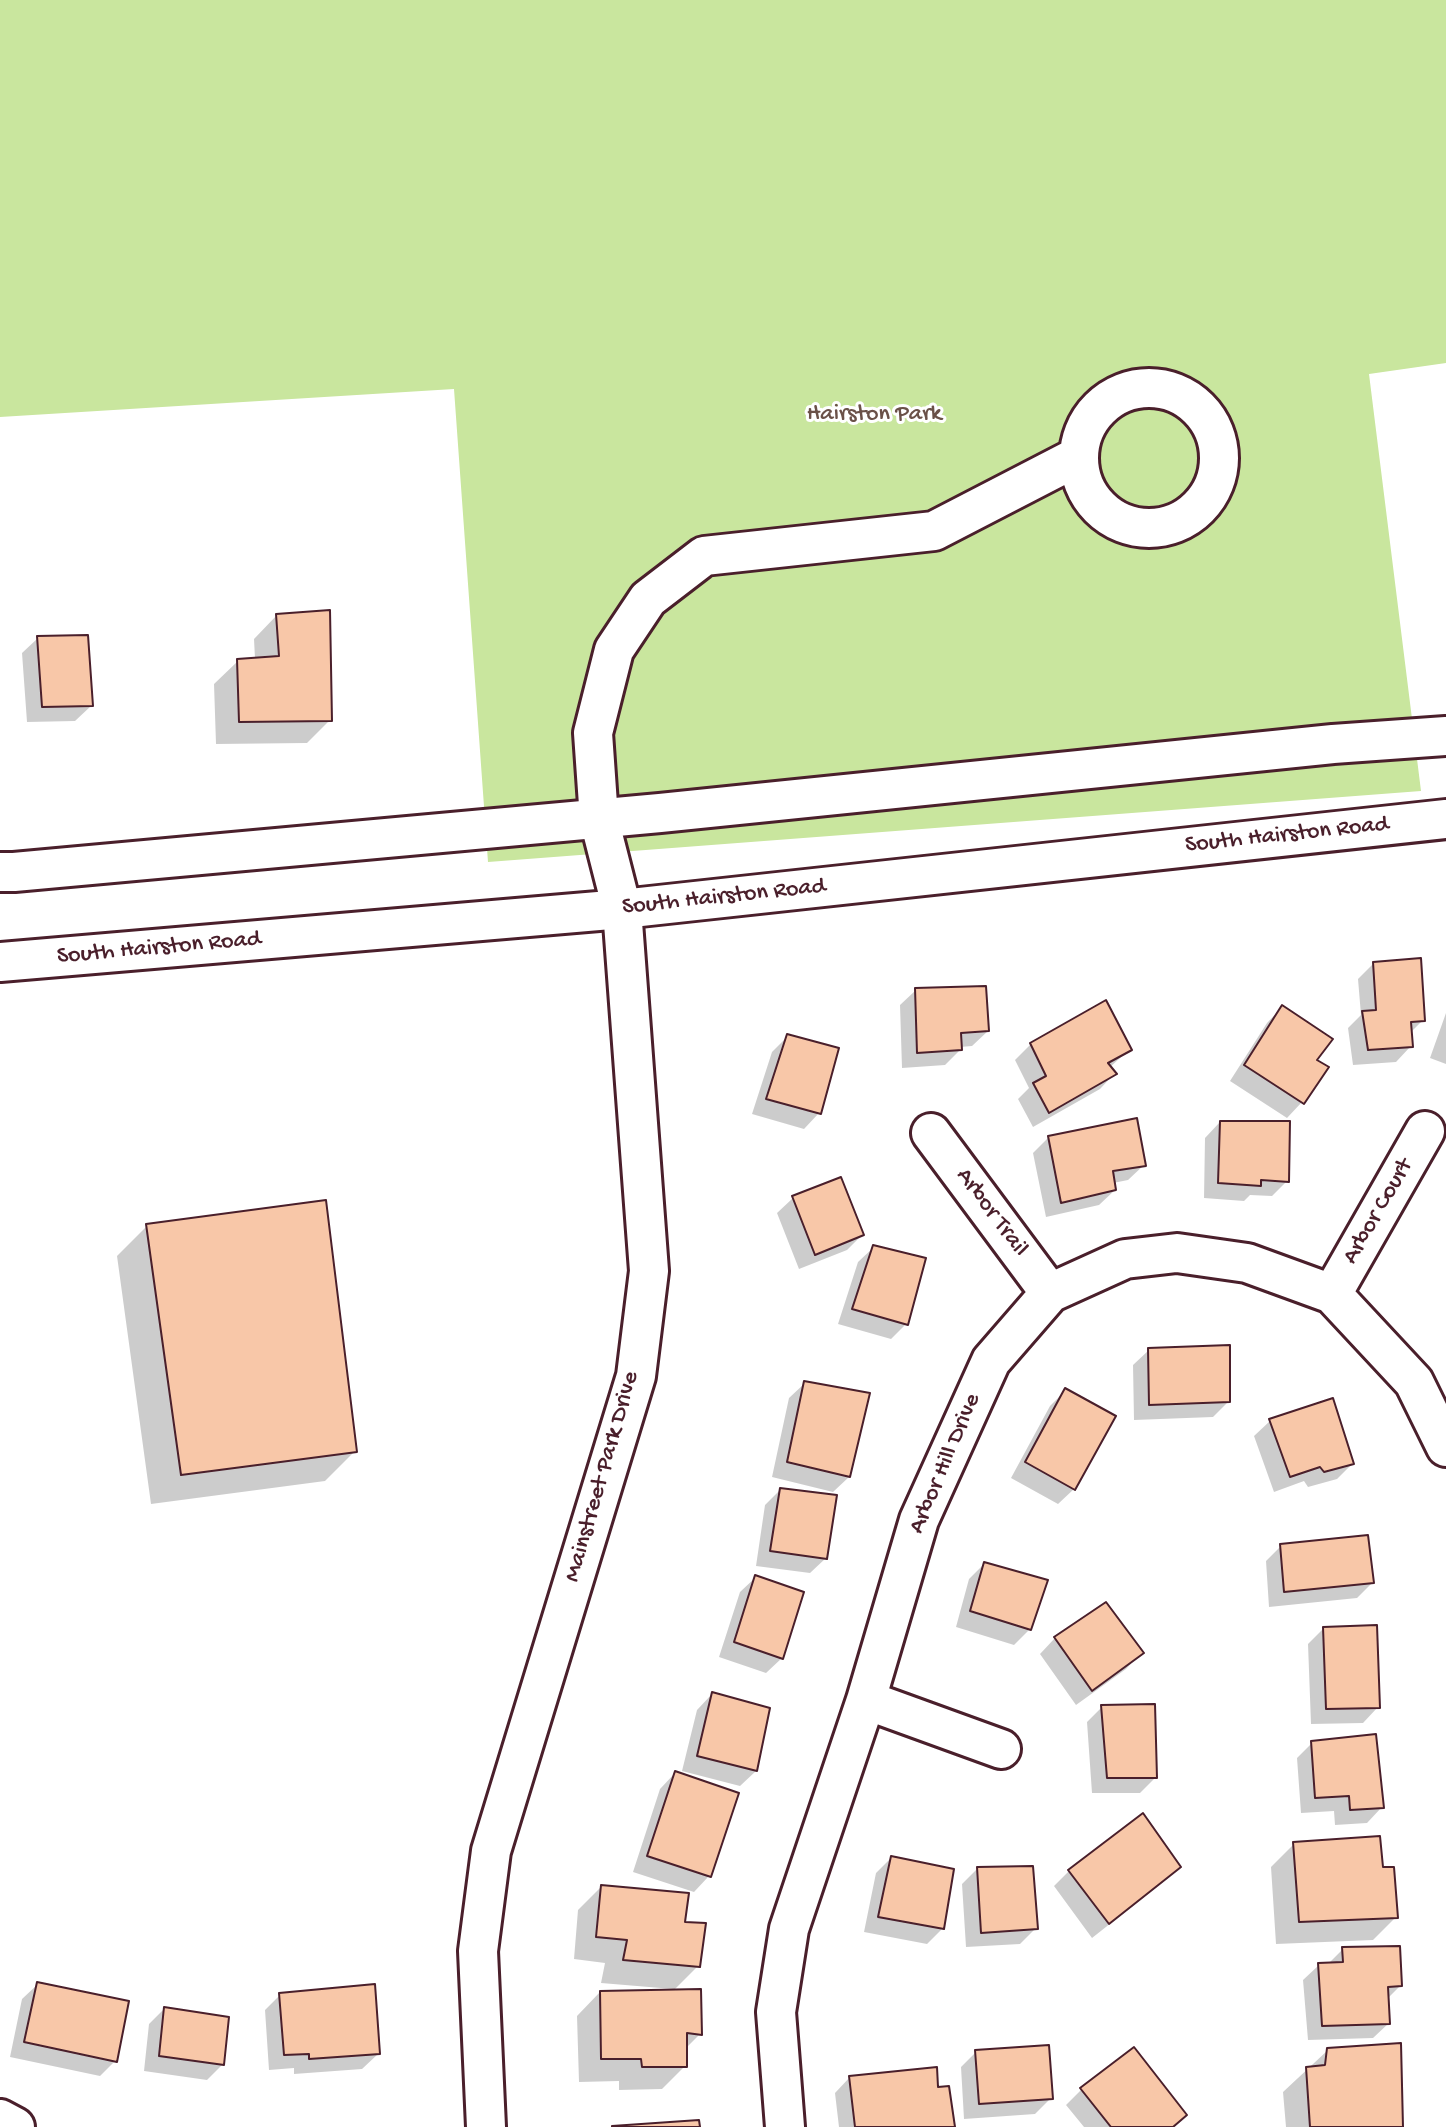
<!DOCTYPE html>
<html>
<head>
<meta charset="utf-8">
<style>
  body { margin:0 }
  canvas { display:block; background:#fff }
</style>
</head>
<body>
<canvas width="1446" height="2127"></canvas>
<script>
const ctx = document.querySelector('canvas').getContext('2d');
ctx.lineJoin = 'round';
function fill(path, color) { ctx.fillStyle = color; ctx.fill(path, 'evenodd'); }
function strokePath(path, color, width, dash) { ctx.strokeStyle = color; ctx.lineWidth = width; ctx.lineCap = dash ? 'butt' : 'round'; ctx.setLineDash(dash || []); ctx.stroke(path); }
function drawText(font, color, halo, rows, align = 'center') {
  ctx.font = font + ' "Gochi Hand",sans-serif'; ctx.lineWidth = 6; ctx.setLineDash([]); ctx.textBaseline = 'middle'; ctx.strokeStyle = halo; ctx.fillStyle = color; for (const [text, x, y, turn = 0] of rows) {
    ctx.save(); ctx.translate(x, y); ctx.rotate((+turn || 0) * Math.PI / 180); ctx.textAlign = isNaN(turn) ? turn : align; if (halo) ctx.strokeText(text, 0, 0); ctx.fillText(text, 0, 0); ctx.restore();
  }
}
const green = new Path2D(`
  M 0,0 L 1446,0 L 1446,363 L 1369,374 L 1421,791 L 488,862 L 454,389 L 0,417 Z`);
const shadow = new Path2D(`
  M 277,615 L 330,720 L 307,743 L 216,744 L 214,684 L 238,661 L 255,659 L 254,639 Z
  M 38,638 L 91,706 L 75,721 L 27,722 L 22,653 Z
  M 1374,963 L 1423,1020 L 1410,1033 L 1411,1046 L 1396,1062 L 1353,1065 L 1348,1028 L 1361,1015 L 1358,979 Z
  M 916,990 L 988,1031 L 972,1046 L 960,1047 L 960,1050 L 945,1065 L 902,1068 L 900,1005 Z
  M 1282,1007 L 1315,1060 L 1302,1102 L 1287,1118 L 1230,1081 L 1267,1023 Z
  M 1446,1013 L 1446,1064 L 1430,1058 Z
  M 788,1036 L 819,1113 L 804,1129 L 752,1114 L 772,1052 Z
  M 1031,1044 L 1130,1049 L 1109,1068 L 1115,1073 L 1100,1089 L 1033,1127 L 1018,1099 L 1029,1088 L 1015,1060 Z
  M 1220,1122 L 1287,1181 L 1272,1196 L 1250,1195 L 1244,1201 L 1204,1198 L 1205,1138 Z
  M 1049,1137 L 1144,1165 L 1128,1180 L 1113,1183 L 1115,1190 L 1099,1205 L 1046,1217 L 1033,1153 Z
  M 793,1198 L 862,1235 L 847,1250 L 799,1269 L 777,1213 Z
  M 147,1226 L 355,1451 L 325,1481 L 151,1504 L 117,1256 Z
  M 874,1247 L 906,1324 L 891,1339 L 838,1324 L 858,1262 Z
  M 1149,1350 L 1229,1401 L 1213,1417 L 1134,1420 L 1133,1365 Z
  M 805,1383 L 849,1477 L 833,1492 L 772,1477 L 789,1398 Z
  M 1066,1390 L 1074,1489 L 1058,1504 L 1011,1478 L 1050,1406 Z
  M 1332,1400 L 1352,1464 L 1337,1479 L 1308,1487 L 1304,1481 L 1274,1492 L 1254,1436 L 1270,1421 Z
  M 780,1490 L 826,1558 L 810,1573 L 756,1566 L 765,1505 Z
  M 1281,1546 L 1372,1583 L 1357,1598 L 1269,1607 L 1266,1561 Z
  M 984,1564 L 1030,1629 L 1014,1645 L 956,1627 L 969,1579 Z
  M 756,1577 L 782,1658 L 766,1673 L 719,1657 L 740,1592 Z
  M 1324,1628 L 1378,1707 L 1363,1723 L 1311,1724 L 1308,1644 Z
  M 1055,1638 L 1141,1653 L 1126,1669 L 1076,1705 L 1040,1654 Z
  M 712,1694 L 756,1771 L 740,1786 L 682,1771 L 697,1710 Z
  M 1102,1707 L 1156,1777 L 1140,1793 L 1092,1793 L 1087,1722 Z
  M 1312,1743 L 1382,1807 L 1367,1823 L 1335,1825 L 1334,1811 L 1301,1813 L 1297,1758 Z
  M 675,1773 L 709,1876 L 694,1892 L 633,1872 L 660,1789 Z
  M 1294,1844 L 1381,1869 L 1396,1917 L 1373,1940 L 1276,1944 L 1271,1867 Z
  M 891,1858 L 942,1929 L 927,1944 L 864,1932 L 876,1873 Z
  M 1179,1867 L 1163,1882 L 1092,1938 L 1054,1886 L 1069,1871 Z
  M 977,1869 L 1036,1928 L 1020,1944 L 966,1947 L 962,1884 Z
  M 601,1887 L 683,1924 L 698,1966 L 673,1991 L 673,1989 L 601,1983 L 605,1963 L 574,1959 L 578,1910 Z
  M 1343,1949 L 1401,1985 L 1387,1999 L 1389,2023 L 1373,2038 L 1308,2040 L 1303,1980 L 1319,1965 L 1328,1964 Z
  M 38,1984 L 115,2061 L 100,2076 L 10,2057 L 22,1999 Z
  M 600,1992 L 700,2034 L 685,2049 L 685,2066 L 662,2089 L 619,2090 L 619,2081 L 579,2082 L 577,2016 Z
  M 280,1995 L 378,2054 L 362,2069 L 294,2074 L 294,2068 L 269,2070 L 265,2010 Z
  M 164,2009 L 223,2064 L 207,2080 L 144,2071 L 149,2024 Z
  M 1134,2050 L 1172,2127 L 1084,2127 L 1066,2105 L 1081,2090 Z
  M 1328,2050 L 1402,2127 L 1286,2127 L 1283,2092 Z
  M 976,2052 L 1051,2098 L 1035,2114 L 964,2119 L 961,2067 Z
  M 850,2077 L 936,2088 L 953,2127 L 839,2127 L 835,2093 Z`);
const building = new Path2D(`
  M 330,610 L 332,721 L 239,722 L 237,659 L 279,656 L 276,614 Z
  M 88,635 L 93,706 L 42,707 L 37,636 Z
  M 1421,958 L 1425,1021 L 1411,1022 L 1413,1047 L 1368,1050 L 1362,1011 L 1376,1010 L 1373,962 Z
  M 986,986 L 989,1031 L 961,1033 L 962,1050 L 917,1053 L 915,988 Z
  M 1106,1000 L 1132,1050 L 1108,1063 L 1117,1074 L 1049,1113 L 1033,1083 L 1046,1076 L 1030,1043 Z
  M 1282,1005 L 1333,1039 L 1317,1060 L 1329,1067 L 1304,1104 L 1244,1065 Z
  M 787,1034 L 839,1048 L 821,1114 L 766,1099 Z
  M 1137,1118 L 1146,1166 L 1113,1171 L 1116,1190 L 1061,1203 L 1048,1136 Z
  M 1220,1121 L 1290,1121 L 1289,1182 L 1261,1180 L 1261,1186 L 1218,1183 Z
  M 841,1177 L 864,1235 L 815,1255 L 792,1196 Z
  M 326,1200 L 357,1452 L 181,1475 L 146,1224 Z
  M 873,1245 L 926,1258 L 908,1325 L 852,1309 Z
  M 1230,1345 L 1230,1402 L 1149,1405 L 1148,1348 Z
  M 804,1381 L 870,1393 L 850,1477 L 787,1462 Z
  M 1065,1388 L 1116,1416 L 1075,1490 L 1025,1462 Z
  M 1333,1398 L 1354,1464 L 1324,1472 L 1320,1467 L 1290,1477 L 1269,1419 Z
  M 780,1488 L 837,1495 L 827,1559 L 770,1551 Z
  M 1368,1535 L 1374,1583 L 1284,1592 L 1280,1544 Z
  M 984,1562 L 1048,1580 L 1031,1630 L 970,1611 Z
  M 755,1575 L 804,1592 L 783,1659 L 734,1642 Z
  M 1106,1602 L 1144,1653 L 1092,1691 L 1054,1637 Z
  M 1377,1625 L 1380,1708 L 1326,1709 L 1323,1627 Z
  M 712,1692 L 770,1708 L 757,1771 L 697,1756 Z
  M 1155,1704 L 1157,1778 L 1107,1778 L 1101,1705 Z
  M 1376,1734 L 1384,1808 L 1350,1810 L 1349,1796 L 1315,1798 L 1311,1741 Z
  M 675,1771 L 739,1793 L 711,1877 L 647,1856 Z
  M 1143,1813 L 1181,1867 L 1109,1924 L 1068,1870 Z
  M 1380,1836 L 1383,1867 L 1394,1867 L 1398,1918 L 1299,1922 L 1293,1842 Z
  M 891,1856 L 954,1869 L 944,1929 L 878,1917 Z
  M 1033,1866 L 1038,1929 L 981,1933 L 977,1867 Z
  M 601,1885 L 689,1893 L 685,1922 L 706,1923 L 700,1967 L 623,1960 L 627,1940 L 596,1937 Z
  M 1400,1946 L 1402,1986 L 1388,1987 L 1390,2024 L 1322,2026 L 1318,1963 L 1343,1962 L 1342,1947 Z
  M 37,1982 L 129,2001 L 117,2062 L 24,2042 Z
  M 375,1984 L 380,2054 L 309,2059 L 309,2054 L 284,2055 L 279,1993 Z
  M 701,1989 L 702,2035 L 687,2033 L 687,2067 L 642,2067 L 641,2059 L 601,2059 L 600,1991 Z
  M 164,2007 L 229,2017 L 224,2065 L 159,2056 Z
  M 1401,2043 L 1403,2127 L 1310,2127 L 1306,2067 L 1325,2065 L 1327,2048 Z
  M 1049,2045 L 1053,2099 L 979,2104 L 975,2050 Z
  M 1134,2047 L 1187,2115 L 1173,2127 L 1111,2127 L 1080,2088 Z
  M 937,2067 L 938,2087 L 949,2086 L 955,2127 L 855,2127 L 849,2076 Z
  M 699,2120 L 700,2127 L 612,2127 L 612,2126 Z`);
const minor = new Path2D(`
  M1079 458a70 70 0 1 1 140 0a70 70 0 1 1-140 0Z
  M 931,1133 L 1050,1293
  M 1332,1294 L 1425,1131
  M 866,1700 L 1001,1749
  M 0,2119 L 15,2127
  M 486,2127 L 478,1951 L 491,1851 L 636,1376 L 649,1271 L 622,909 L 599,819 L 593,733 L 614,650 L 648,599 L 704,556 L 934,531 L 1079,456
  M 785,2127 L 776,2012 L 789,1929 L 866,1700 L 919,1520 L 991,1361 L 1050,1293 L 1125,1259 L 1177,1253 L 1247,1263 L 1332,1294 L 1414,1382 L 1446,1447`);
const major = new Path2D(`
  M 0,872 L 14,872 L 660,813 L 1333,744 L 1446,736
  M 0,962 L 622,909 L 1446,819`);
const parkNames = [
  ["Hairston Park",874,415]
];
const streetNames = [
  ["South Hairston Road",1287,836,-6],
  ["South Hairston Road",724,898,-6],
  ["South Hairston Road",159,949,-5],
  ["Arbor Court",1379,1212,-60],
  ["Arbor Trail",991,1213,53],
  ["Arbor Hill Drive",946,1464,-67],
  ["Mainstreet Park Drive",603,1477,-74]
];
fill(green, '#c9e69e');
fill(shadow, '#0003');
fill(building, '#f8c7a8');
strokePath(building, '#4a1f2b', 2);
strokePath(minor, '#4a1f2b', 44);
strokePath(major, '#4a1f2b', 44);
strokePath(minor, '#fff', 38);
strokePath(major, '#fff', 38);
drawText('24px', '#6a5148', '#fff', parkNames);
drawText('24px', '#4a1f2b', '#fff', streetNames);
</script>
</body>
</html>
